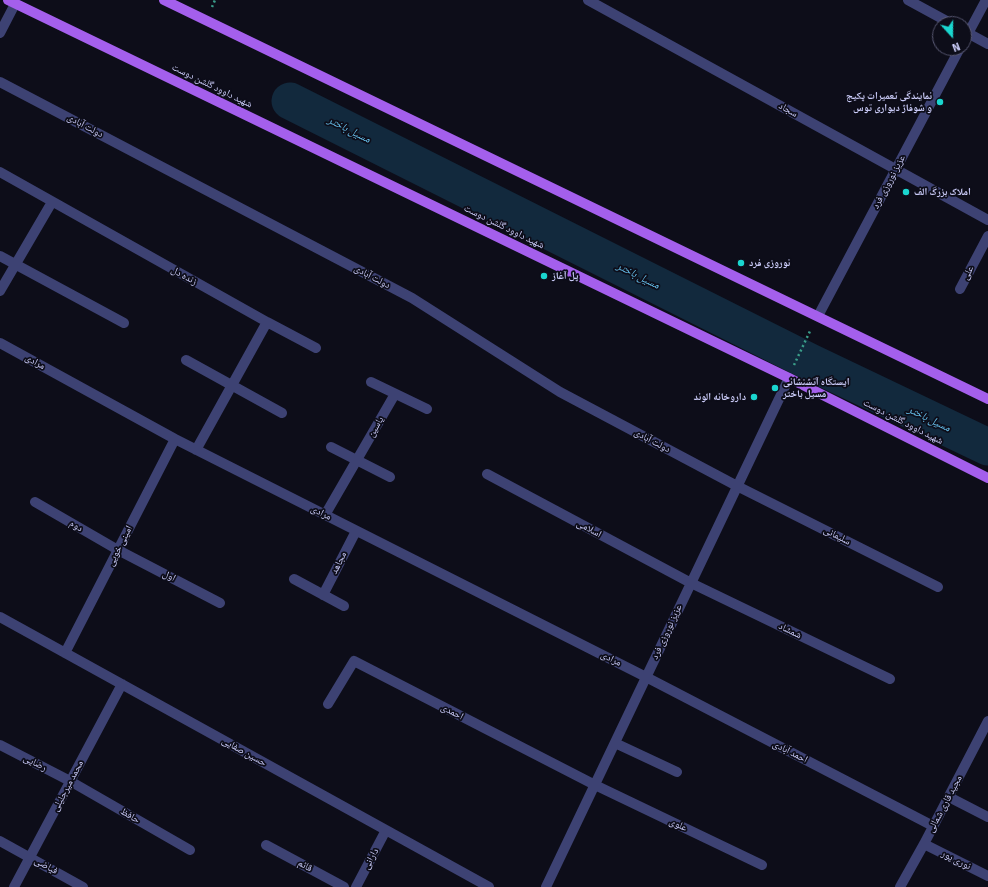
<!DOCTYPE html>
<html>
<head>
<meta charset="utf-8">
<style>
  body { margin:0 }
  #map { position:relative; width:988px; height:887px; overflow:hidden; background:#0d0d19; font-family:Signika,sans-serif }
  canvas { display:block }
  .north { position:absolute; left:932px; top:16px; width:40px; height:40px; box-sizing:border-box; background:#0d0d19; border:1px solid #595973; border-radius:50%; rotate:159deg; font-size:11px; font-weight:700; line-height:16px; text-align:center; color:#cbccf9 }
  .north::after { content:''; display:block; margin:auto; width:14px; height:18px; background:#1ad6cf; clip-path:polygon(50% 0,100% 100%,50% 72%,0 100%) }
</style>
</head>
<body>
<div id="map">
<canvas width="988" height="887"></canvas>
<div class="north">N</div>
</div>
<script>
const ctx = document.querySelector('canvas').getContext('2d');
ctx.lineJoin = 'round';
function strokePath(path, color, width, dash) { ctx.strokeStyle = color; ctx.lineWidth = width; ctx.lineCap = dash ? 'butt' : 'round'; ctx.setLineDash(dash || []); ctx.stroke(path); }
function drawText(font, color, halo, rows, align = 'center') {
  ctx.font = font + ' Signika,"Noto Naskh Arabic",sans-serif'; ctx.lineWidth = 3.5; ctx.setLineDash([]); ctx.textBaseline = 'middle'; ctx.strokeStyle = halo; ctx.fillStyle = color; for (const [text, x, y, turn = 0] of rows) {
    ctx.save(); ctx.translate(x, y); ctx.rotate((+turn || 0) * Math.PI / 180); ctx.textAlign = isNaN(turn) ? turn : align; if (halo) ctx.strokeText(text, 0, 0); ctx.fillText(text, 0, 0); ctx.restore();
  }
}
const river = new Path2D(`
  M 290,101 L 810,362 L 988,447`);
const path = new Path2D(`
  M 212,7 L 215,0
  M 794,365 L 811,329`);
const minor = new Path2D(`
  M 588,0 L 988,220
  M 908,0 L 952,24
  M 964,31 L 988,44
  M 0,33 L 15,4
  M 964,41 L 986,0
  M 0,82 L 412,298 L 560,392 L 737,486 L 938,587
  M 0,172 L 267,322 L 316,348
  M 0,256 L 124,323
  M 960,289 L 988,236
  M 0,291 L 52,202
  M 818,316 L 960,48
  M 0,343 L 175,439 L 646,677 L 933,826
  M 186,360 L 282,413
  M 371,382 L 427,409
  M 331,447 L 390,477
  M 196,450 L 267,322
  M 487,474 L 691,583 L 890,679
  M 35,502 L 118,550 L 220,603
  M 325,515 L 395,394
  M 294,579 L 344,606
  M 323,595 L 356,531
  M 0,617 L 489,887
  M 65,653 L 175,439
  M 328,704 L 354,661 L 595,785 L 762,865
  M 615,743 L 677,772
  M 0,745 L 70,781 L 190,850
  M 949,797 L 988,817
  M 0,841 L 83,887
  M 924,844 L 988,876
  M 266,845 L 344,887
  M 14,887 L 122,684
  M 356,887 L 386,830
  M 546,887 L 789,378
  M 900,887 L 924,844 L 988,721`);
const major = new Path2D(`
  M 8,0 L 789,378 L 988,478
  M 164,0 L 988,399`);
const markers = [
  [940,102,4,"#1ad6cf"],
  [906,192,4,"#1ad6cf"],
  [741,263,4,"#1ad6cf"],
  [544,276,4,"#1ad6cf"],
  [775,388,4,"#1ad6cf"],
  [754,397,4,"#1ad6cf"]
];
const streetNames = [
  ["شهید داوود گلشن دوست",212,86,26],
  ["سجاد",788,110,29],
  ["دولت آبادی",85,126,28],
  ["عزیز نوروزی فرد",889,182,-62],
  ["شهید داوود گلشن دوست",504,227,26],
  ["علی",968,273,-62],
  ["زنده دل",184,276,29],
  ["دولت آبادی",372,277,28],
  ["مرادی",35,362,29],
  ["شهید داوود گلشن دوست",903,422,27],
  ["یاسین",376,427,-60],
  ["دولت آبادی",652,441,28],
  ["مرادی",321,513,27],
  ["دوم",76,526,30],
  ["اسلامی",589,529,28],
  ["سلیمانی",837,536,27],
  ["امینی خویی",120,546,-63],
  ["مجاهد",339,563,-63],
  ["اول",169,576,27],
  ["شمشاد",790,631,26],
  ["عزیز نوروزی فرد",667,632,-65],
  ["مرادی",611,659,27],
  ["احمدی",452,712,27],
  ["حسین صفایی",244,752,29],
  ["احمد آبادی",790,752,27],
  ["رضایی",35,763,27],
  ["محمد میرجلیلی",68,786,-62],
  ["مجید قاری شمالی",945,804,-62],
  ["حافظ",130,816,30],
  ["علوی",678,825,25],
  ["دارانی",371,859,-62],
  ["نوری پور",956,860,27],
  ["فیاضی",46,866,29],
  ["قائم",305,866,28]
];
const poiNames = [
  ["نمایندگی تعمیرات پکیج",932,96,"right"],
  ["و شوفاژ دیواری توس",932,108,"right"],
  ["املاک بزرگ الف",914,192],
  ["نوروزی فرد",749,263],
  ["پل آغاز",552,276],
  ["ایستگاه آتشنشانی",783,382],
  ["مسیل باختر",783,394],
  ["داروخانه الوند",746,397,"right"]
];
const waterNames = [
  ["مسیل باختر",349,130,27],
  ["مسیل باختر",638,276,27],
  ["مسیل باختر",929,419,26]
];
strokePath(river, '#12293d', 37);
strokePath(path, '#3a9e8a', 2.5, [2, 3]);
strokePath(minor, '#3d4273', 10);
strokePath(major, '#a45fec', 10);
for (const [x, y, r, color] of markers) { const dot = new Path2D(); dot.arc(x, y, r, 0, 2 * Math.PI); ctx.fillStyle = color; ctx.fill(dot); strokePath(dot, '#0d0d19', 1.5); }
drawText('10px', '#cbccf9', '#0d0d19', streetNames);
drawText('bold 10px', '#cbccf9', '#0d0d19', poiNames, 'left');
drawText('italic 11px', '#66c0ec', '#0d0d19', waterNames);
</script>
</body>
</html>
